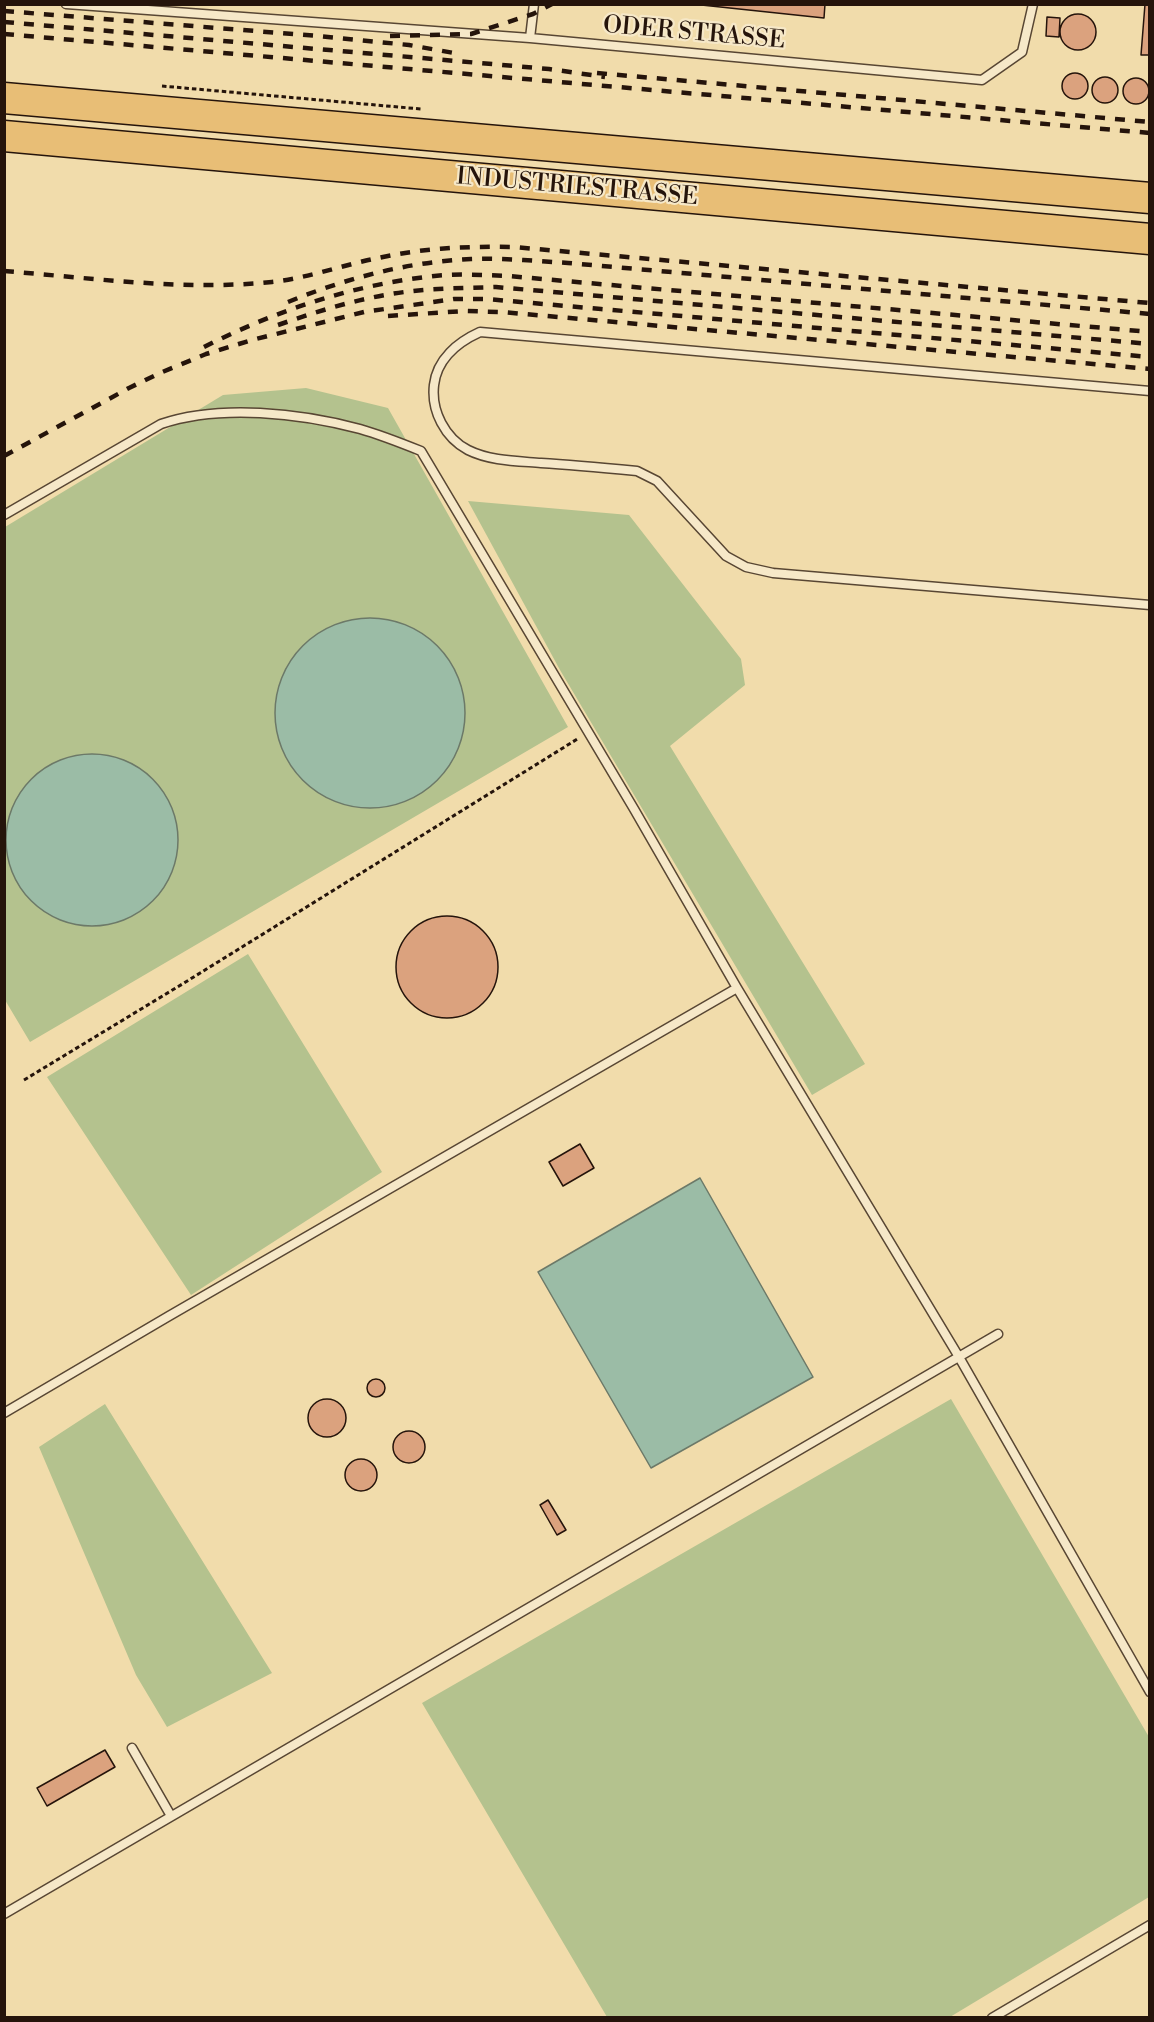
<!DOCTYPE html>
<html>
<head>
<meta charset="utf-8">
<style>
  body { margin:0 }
  #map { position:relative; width:1154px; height:2022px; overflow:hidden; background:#f1dcab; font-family:"Libre Bodoni",serif }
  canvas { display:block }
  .frame { position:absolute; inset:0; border:6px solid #25140b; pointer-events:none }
</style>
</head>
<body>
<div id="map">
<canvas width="1154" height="2022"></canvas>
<div class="frame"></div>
</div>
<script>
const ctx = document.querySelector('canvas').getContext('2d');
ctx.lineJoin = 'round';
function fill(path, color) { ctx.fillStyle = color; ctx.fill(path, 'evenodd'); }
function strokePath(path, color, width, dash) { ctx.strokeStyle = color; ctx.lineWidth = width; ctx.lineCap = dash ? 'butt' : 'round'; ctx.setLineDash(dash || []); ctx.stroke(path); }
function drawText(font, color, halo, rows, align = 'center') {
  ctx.font = font + ' "Libre Bodoni",serif'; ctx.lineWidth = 4.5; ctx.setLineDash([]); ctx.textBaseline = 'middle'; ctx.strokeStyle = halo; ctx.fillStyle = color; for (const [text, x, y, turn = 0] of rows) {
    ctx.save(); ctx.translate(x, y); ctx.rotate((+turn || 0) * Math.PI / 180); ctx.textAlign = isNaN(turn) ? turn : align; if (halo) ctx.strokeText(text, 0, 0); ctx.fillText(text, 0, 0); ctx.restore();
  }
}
const green = new Path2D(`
  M 306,388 L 388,408 L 568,727 L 30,1042 L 5,1000 L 5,527 L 223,395 Z
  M 468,501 L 629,515 L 741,659 L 745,685 L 670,746 L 865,1064 L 812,1095 L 560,670 Z
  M 248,954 L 382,1172 L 191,1295 L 47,1077 Z
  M 951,1399 L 1149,1737 L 1149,1897 L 950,2017 L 607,2017 L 422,1703 Z
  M 105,1404 L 272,1673 L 167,1727 L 136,1675 L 39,1447 Z`);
const water = new Path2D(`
  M275 713a95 95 0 1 1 190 0a95 95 0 1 1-190 0Z
  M6 840a86 86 0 1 1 172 0a86 86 0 1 1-172 0Z
  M 700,1178 L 813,1377 L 651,1468 L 538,1272 Z`);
const building = new Path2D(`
  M 692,4 L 825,4 L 824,18 Z
  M 1145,4 L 1150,4 L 1150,55 L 1141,55 Z
  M1060 32a18 18 0 1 1 36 0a18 18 0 1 1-36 0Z
  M 1047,17 L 1060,18 L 1059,37 L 1046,36 Z
  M1062 86a13 13 0 1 1 26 0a13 13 0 1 1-26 0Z
  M1092 90a13 13 0 1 1 26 0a13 13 0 1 1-26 0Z
  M1123 91a13 13 0 1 1 26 0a13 13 0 1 1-26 0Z
  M396 967a51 51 0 1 1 102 0a51 51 0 1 1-102 0Z
  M 580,1144 L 594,1168 L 563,1186 L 549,1162 Z
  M367 1388a9 9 0 1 1 18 0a9 9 0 1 1-18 0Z
  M308 1418a19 19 0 1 1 38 0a19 19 0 1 1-38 0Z
  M393 1447a16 16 0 1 1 32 0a16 16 0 1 1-32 0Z
  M345 1475a16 16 0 1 1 32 0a16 16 0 1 1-32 0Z
  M 548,1500 L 566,1530 L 557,1535 L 540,1505 Z
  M 105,1750 L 115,1767 L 47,1806 L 37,1788 Z`);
const path = new Path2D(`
  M 162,86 L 421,109
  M 24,1080 L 184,983 L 579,738`);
const lane = new Path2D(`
  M 66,4 L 530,38 L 982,80 L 1022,52 L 1033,4
  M 530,38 L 534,4
  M 1150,391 L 480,332 C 458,342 437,359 434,385 C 431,411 445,438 468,450 C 490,461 517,461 541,463 C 573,465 605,468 637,471 L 657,481 L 726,556 L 746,567 L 773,573 L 1150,605
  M 4,515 L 161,424 C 220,404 300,413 360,429 C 381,435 401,443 421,451 L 634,809 L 737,988 L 959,1357 L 1150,1692
  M 4,1413 L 169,1316 L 737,988
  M 132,1748 L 171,1816
  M 4,1914 L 998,1334
  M 992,2018 L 1150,1925`);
const highway = new Path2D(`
  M 4,98 L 1150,198
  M 4,136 L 1150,239`);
const rail = new Path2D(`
  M 4,11 L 318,36 L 409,45 L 454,53
  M 4,22 L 549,69 L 605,77
  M 4,34 L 1150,133
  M 390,36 L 471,34 L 533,14 L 552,4
  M 597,73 L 1150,122
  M 4,271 C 92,278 184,291 272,282 C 308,278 343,265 378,258 C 423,248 468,246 514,247 L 1150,303
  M 288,302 C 347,278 407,262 471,259 C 503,258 536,261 568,263 L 1150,314
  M 388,316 L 464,311 L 501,312 L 1150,369
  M 278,325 C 321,310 366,296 413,291 C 440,288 468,288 496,287 L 1150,344
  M 204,347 C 273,312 349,286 426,277 C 453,273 481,275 508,276 L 1150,332
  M 4,456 L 129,388 L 160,373 L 206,354 L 252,340 L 364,312 L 454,299 L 486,299 L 601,309 L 1150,357`);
const streetNames = [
  ["ODER STRASSE",694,34,5],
  ["INDUSTRIESTRASSE",577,188,5]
];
fill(green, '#b4c28e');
fill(water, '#9bbca6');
strokePath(water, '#6c7968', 1.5);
fill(building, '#dba27e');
strokePath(building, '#25140b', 1.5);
strokePath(lane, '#584633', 11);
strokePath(highway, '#25140b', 33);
strokePath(path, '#25140b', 3, [4.5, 3]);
strokePath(lane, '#f6e8c8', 8);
strokePath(highway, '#e8be76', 30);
strokePath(rail, '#25140b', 4.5, [10, 10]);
drawText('24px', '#25140b', '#f6e8c8', streetNames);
</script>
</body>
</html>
